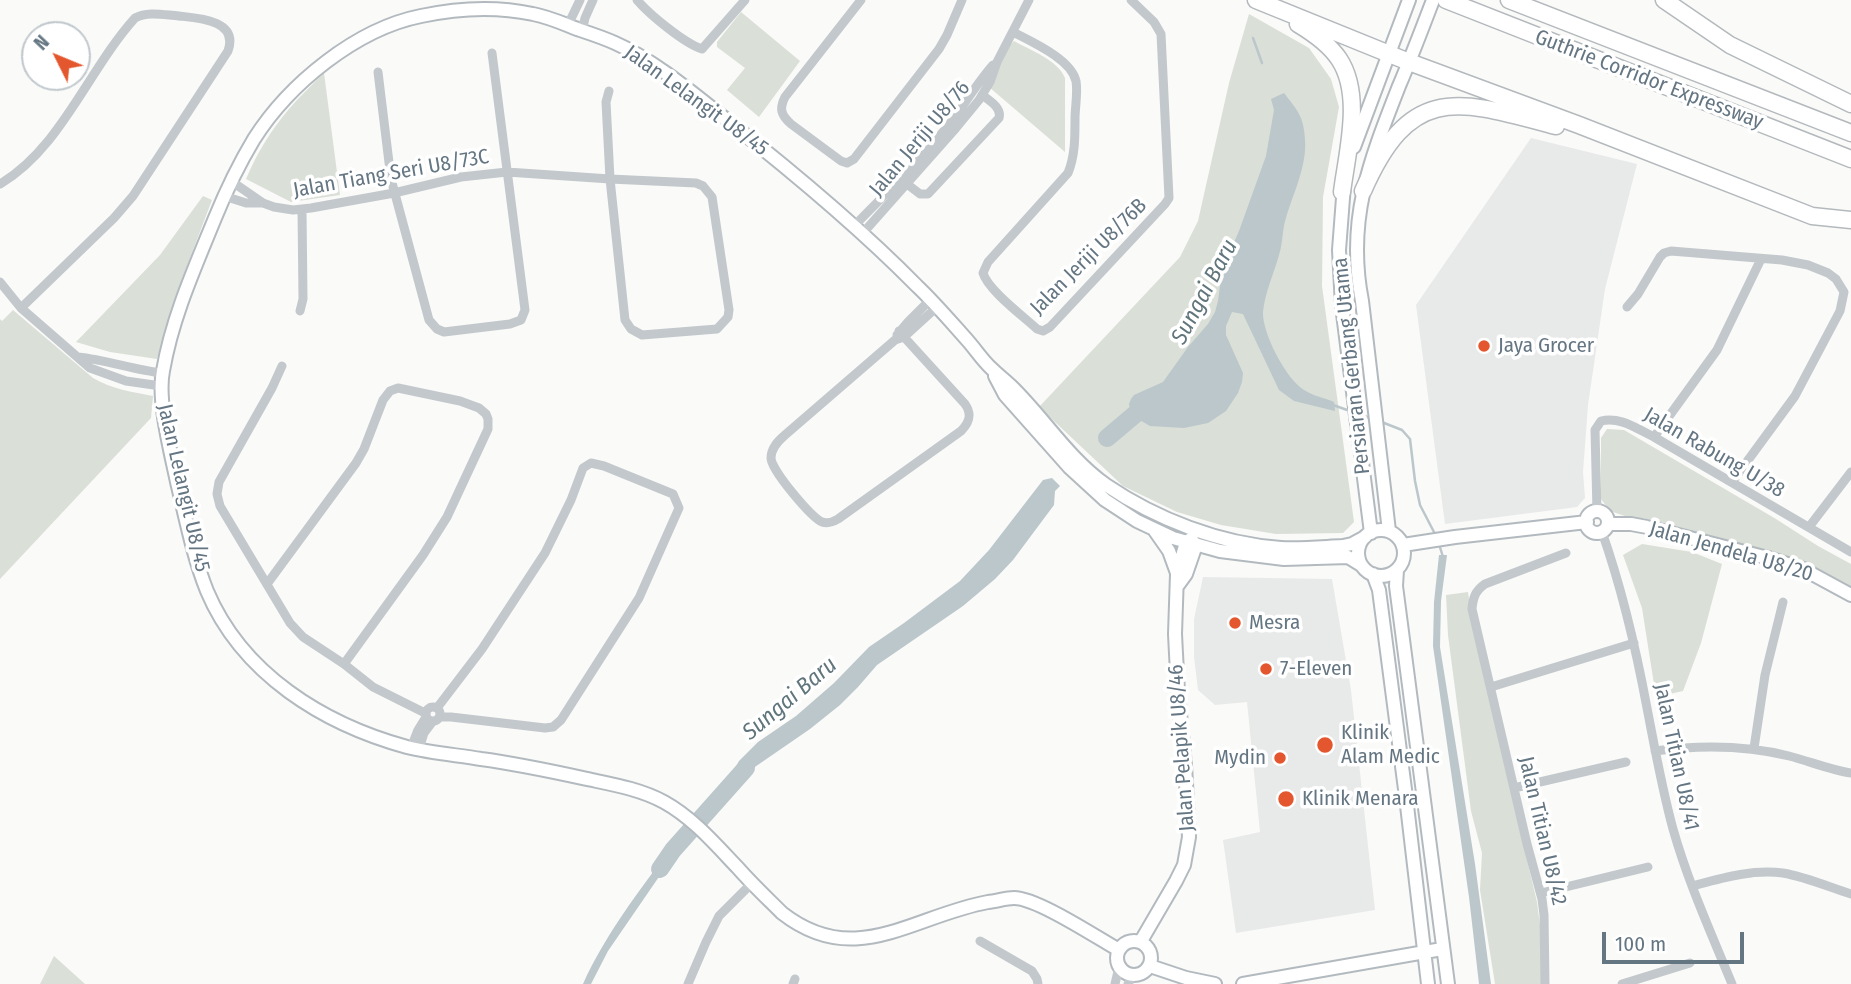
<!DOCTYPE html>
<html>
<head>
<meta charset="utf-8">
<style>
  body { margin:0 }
  #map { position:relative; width:1851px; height:984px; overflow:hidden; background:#fafaf8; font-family:"Fira Sans Condensed",sans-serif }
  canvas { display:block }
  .north { position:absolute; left:21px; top:21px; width:70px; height:70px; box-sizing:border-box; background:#fff; border:2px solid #c1c8cd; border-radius:50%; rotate:313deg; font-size:19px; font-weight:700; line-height:28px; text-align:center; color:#657683 }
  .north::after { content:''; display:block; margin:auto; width:24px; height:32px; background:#e4572e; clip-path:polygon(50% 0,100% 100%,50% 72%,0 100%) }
  .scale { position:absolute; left:1602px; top:932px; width:142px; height:32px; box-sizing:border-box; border:4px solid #657683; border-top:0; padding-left:9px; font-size:21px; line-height:24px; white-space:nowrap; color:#657683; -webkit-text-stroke:5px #fff; paint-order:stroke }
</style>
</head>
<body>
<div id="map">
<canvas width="1851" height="984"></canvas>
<div class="north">N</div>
<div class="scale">100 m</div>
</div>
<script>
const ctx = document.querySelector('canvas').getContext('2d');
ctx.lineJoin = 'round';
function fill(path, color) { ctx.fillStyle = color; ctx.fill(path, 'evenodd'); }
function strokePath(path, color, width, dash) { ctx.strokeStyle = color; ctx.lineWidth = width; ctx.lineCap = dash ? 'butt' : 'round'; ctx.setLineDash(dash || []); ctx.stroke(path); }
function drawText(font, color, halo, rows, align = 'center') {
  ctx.font = font + ' "Fira Sans Condensed",sans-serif'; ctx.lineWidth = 7; ctx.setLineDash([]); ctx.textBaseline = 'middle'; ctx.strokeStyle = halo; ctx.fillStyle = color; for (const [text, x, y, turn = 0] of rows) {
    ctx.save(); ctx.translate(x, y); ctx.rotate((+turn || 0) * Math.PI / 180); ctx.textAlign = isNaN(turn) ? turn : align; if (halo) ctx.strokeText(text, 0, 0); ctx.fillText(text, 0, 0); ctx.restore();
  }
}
const built = new Path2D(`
  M 1531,138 L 1637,164 L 1605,289 L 1588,405 L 1583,472 L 1585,498 L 1577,507 L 1445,524 L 1416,305 Z
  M 1203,577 L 1332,579 L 1351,690 L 1375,910 L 1236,933 L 1223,840 L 1260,832 L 1247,702 L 1215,705 L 1198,690 L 1194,657 L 1194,619 Z`);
const green = new Path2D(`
  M 741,12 L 800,61 L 759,117 L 727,90 L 745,68 L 717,47 L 717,42 Z
  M 1249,14 L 1309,48 L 1331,79 L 1339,107 L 1323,197 L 1322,286 L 1354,522 L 1343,533 L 1276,534 L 1221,525 L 1177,512 L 1123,486 L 1039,407 L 1180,257 L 1198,221 L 1229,83 Z
  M 1014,41 C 1030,50 1058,60 1065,78 L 1065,152 L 989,87 L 1009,46 Z
  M 324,73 L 340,195 L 291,202 L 246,179 C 257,153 271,130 289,109 C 300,96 312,85 324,73 Z
  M 203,196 L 212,200 L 176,295 L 157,359 L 110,352 L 76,342 L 160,255 Z
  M 13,310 L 93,378 C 112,389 132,392 153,396 L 151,418 L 0,579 L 0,319 L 2,321 Z
  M 1607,429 L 1624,430 L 1776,519 L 1818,546 L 1851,564 L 1851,590 L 1790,558 L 1752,550 L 1654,520 L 1625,516 L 1610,511 L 1601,499 L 1601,438 Z
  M 1642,544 L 1692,552 L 1722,564 L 1701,643 L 1683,691 L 1656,697 L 1642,608 L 1623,555 Z
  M 1468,592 L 1473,627 L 1506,772 L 1537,902 L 1541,933 L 1541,984 L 1495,984 L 1480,890 L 1482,853 L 1471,811 L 1448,635 L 1446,595 Z
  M 54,956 L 85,984 L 40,984 Z`);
const water = new Path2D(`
  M 1284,93 C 1297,110 1304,116 1305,140 C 1307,166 1293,194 1286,218 C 1282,230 1283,243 1279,255 C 1274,273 1265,292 1263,312 C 1262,333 1286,379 1304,390 C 1313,396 1325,398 1334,402 L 1335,411 L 1294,401 L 1279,390 L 1243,314 L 1232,312 L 1226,326 L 1226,335 L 1243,373 L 1242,382 L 1238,393 L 1226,411 L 1208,423 L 1184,428 L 1150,426 L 1138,419 L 1130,409 L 1129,404 L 1131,399 L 1134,395 L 1163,382 L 1188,347 L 1208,324 L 1215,312 L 1218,301 L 1222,270 L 1239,231 L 1266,156 L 1274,110 L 1271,99 Z
  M 1052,478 L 1060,486 L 1055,491 L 1054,505 L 1013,560 L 995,579 L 963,606 L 877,665 L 858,687 L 840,705 L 810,729 L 749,771 L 733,787 L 727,783 L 739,761 L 758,742 L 796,716 L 834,683 L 869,647 L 904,623 L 960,581 L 989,550 L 1043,480 Z
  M 1439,555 L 1447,555 L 1441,601 L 1440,647 L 1475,864 L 1491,984 L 1479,984 L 1469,897 L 1433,646 L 1434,602 Z
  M 671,848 L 676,852 L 608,951 L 591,984 L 583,984 C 605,935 639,891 671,848 Z`);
const stream = new Path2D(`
  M 1253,38 L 1262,63
  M 1333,405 L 1350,411
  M 1359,414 L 1373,419
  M 1379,421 L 1402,430 L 1410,439 L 1415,481 L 1420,505 L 1435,534
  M 1439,544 L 1443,557`);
const river = new Path2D(`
  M 1107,438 L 1152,400
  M 660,869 L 673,850 L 746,768`);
const street = new Path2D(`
  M 637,0 C 650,15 684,43 702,49 L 745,0
  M 861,0 L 785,97 C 779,109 781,115 791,124 L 841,161 L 847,163 L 854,159 L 939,49 L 947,35 L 962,0
  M 568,25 L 580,0
  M 582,31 L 585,18 L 593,0
  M 1013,32 C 1032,42 1071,59 1076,81 C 1078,93 1075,107 1075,119 C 1075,138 1075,156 1068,173 L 988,262 L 983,273 C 988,290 1023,316 1037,329 L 1043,331 L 1050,327 L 1165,204 L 1169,198 L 1161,34 L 1154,22 L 1131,0
  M 378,72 L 391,179 L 429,320 L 437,329 L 444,332 L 510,324 L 521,320 L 525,310 L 492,53
  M 231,181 L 263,203 L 274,207 L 293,210 L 311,208 L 394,193 L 461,177 L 507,172 L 610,179 L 696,183 L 703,186 L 712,197 L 729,310 L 728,317 L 717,329 L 642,335 L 631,329 L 625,320 L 610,179 L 606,102 L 609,91
  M 0,184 C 61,148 88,70 135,18 C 148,11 164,15 179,16 C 198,18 239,20 228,51 L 133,196 L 114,218 L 21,308
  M 907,184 L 920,194 L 928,194 L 999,118 C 1002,108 990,101 982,95
  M 224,196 L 246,203 L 262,203
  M 854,226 C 887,192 922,159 951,122 C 965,104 977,83 993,65
  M 863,233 L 956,128 L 979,100 L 990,82 L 997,62 L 1029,0
  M 0,282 L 21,308 L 90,368 L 126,381 L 161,386
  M 1627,307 L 1638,294 L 1660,257 L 1664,253 L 1671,251 L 1782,260 L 1808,265 L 1828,273 L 1836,279 L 1844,292 L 1840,311 L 1795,396 L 1732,482
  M 300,311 L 303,299 L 302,210
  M 899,331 L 904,337 L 965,404 C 972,414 970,422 961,431 L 838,519 C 833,522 828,524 822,522 C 811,517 771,470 771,458 C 771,448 778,441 785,435 L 895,340 L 904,337 L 937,307
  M 897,335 L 908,322 L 930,300
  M 78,357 C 107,360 134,370 162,373
  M 282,366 L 272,388 L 219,482 L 217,494 L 220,506 L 290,623 L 303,637 L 344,664 L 373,687 L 425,713
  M 1654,437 L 1717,350 L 1761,259
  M 1597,512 L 1595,430 L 1601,421 C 1620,416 1637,429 1654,437 L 1851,552
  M 1809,527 L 1851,472
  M 1602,532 C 1622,589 1636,649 1647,708 C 1655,749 1662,789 1673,829 C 1688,882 1711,933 1732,984
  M 267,584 L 356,463 L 364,449 L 383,400 L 390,391 L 398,388 L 460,401 L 479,408 L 486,414 L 488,419 L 488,429 L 447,517 L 423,555 L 344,664
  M 1491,687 L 1634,643
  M426 714a7 7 0 1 1 14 0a7 7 0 1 1-14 0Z
  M 437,708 L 482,649 L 545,553 L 571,500 L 583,468 L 591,463 L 604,466 L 673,494 L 679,508 L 639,598 L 561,720 L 553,727 L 545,728 L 451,717 L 439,717
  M 411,748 L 418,730 L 426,717
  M 1754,748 L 1765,675 L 1783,602
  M 419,749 L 424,733 L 433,721
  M 1655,751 C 1700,745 1744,745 1789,756 C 1809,761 1830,770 1851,773
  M 1514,788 L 1626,762
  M 1692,886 C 1722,878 1752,869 1783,873 C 1806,877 1829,887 1851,894
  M 1541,893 L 1648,867
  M 980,941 L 1032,971 L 1037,979 L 1038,984
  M 688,984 L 706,942 L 719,916 L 752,883
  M 793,984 L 795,979
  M 1115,984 L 1119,967
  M 1128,984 L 1133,975
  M 1545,984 L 1544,915 L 1542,899 L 1527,844 L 1472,609 C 1473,598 1475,591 1485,584 L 1566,553
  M 1622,984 L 1690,963`);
const secondary = new Path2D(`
  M 1354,147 L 1409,0
  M 1344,185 L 1339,250 L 1342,306 L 1371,533
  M 995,376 L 1005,395 L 1069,467 L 1105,500 L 1137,521 L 1173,538 L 1220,551 L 1284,559 L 1348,557 L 1361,565
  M1586 522a11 11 0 1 1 22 0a11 11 0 1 1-22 0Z
  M 1608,524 L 1631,524 L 1647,527 L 1768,558 L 1803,569 L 1851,595
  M1358 553a23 23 0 1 1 46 0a23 23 0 1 1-46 0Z
  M 1155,531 L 1169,551 L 1177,573
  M 1389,531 L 1362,301 C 1346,220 1370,160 1399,86 C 1411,58 1422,29 1433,0
  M 1403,545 L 1455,537 L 1587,522
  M 1397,570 L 1396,586 L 1448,984
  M 1373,574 L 1379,590 L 1406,797 L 1428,984
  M 1178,585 L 1186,574 L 1196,545 L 1191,539
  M1117 958a17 17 0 1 1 34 0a17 17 0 1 1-34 0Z
  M 1141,941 L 1176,881 L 1184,865 L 1189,837 L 1185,765 L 1178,693 L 1175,634 L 1177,574 L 1186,542 L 1191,539
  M 1119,950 C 1096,937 1037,898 1014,898 C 1006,898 997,901 988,902 C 912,916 855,970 782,913 C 767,898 752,884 738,868 C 715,844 693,818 664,802 C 642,790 616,785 592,780 C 555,772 519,764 481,759 C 457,755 431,753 407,747 C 323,724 242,674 207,591 C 193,556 186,519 177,482 C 171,453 157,400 163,371 C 172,318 195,267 215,218 C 226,191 239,164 254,139 C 289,84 356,29 421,16 C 458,8 496,6 533,14 C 549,17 564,24 580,30 C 592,34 604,38 615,43 C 654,60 695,95 728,121 C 794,173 858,226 917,286 C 935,303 951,322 968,341 C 976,350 983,361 992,369 C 998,375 1005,380 1011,386 C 1044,418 1068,458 1106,485 C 1156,519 1220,544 1281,548 C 1302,549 1322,547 1343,546 L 1352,544 L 1365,537
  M 1150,966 L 1186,978 L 1215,984
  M 1243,984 L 1442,949`);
const highway = new Path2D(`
  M 1256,0 L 1409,62 L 1579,125 L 1812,216 L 1851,220
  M 1446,0 L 1851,159
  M 1509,0 L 1851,133
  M 1664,0 L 1730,45 L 1851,104
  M 1298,24 C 1313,33 1329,44 1339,59 C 1363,95 1347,152 1342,192
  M 1363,191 C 1411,82 1458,100 1556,126`);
const markers = [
  [1484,346,7,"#e4572e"],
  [1235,623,7,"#e4572e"],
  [1266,669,7,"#e4572e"],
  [1325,745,9,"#e4572e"],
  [1280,758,7,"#e4572e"],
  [1286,799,9,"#e4572e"]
];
const streetNames = [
  ["Guthrie Corridor Expressway",1649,80,21],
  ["Jalan Lelangit U8/45",696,101,36],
  ["Jalan Jeriji U8/76",920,139,-50],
  ["Jalan Tiang Seri U8/73C",391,174,-10],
  ["Jalan Jeriji U8/76B",1089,257,-45],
  ["Persiaran Gerbang Utama",1352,366,-96],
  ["Jalan Rabung U/38",1714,453,30],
  ["Jalan Lelangit U8/45",183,488,77],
  ["Jalan Jendela U8/20",1731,552,16],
  ["Jalan Pelapik U8/46",1182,748,-94],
  ["Jalan Titian U8/41",1676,757,78],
  ["Jalan Titian U8/42",1542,831,77]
];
const poiNames = [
  ["Jaya Grocer",1498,346],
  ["Mesra",1249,623],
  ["7-Eleven",1280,669],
  ["Klinik",1341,733],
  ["Alam Medic",1341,757],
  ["Mydin",1266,758,"right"],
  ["Klinik Menara",1302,799]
];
const waterNames = [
  ["Sungai Baru",1205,292,-62],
  ["Sungai Baru",790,699,-40]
];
fill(built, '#e8e9e9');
fill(green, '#dadfd7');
fill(water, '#bbc7cb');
strokePath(stream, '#bbc7cb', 2.5);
strokePath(river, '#bbc7cb', 18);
strokePath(secondary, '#b3babf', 16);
strokePath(highway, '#b4b9bd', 19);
strokePath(street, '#c3c8cc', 9);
strokePath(secondary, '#fff', 12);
strokePath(highway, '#fff', 16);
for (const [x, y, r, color] of markers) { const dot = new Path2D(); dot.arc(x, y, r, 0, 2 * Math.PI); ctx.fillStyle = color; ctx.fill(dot); strokePath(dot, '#fff', 2.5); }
drawText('21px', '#657683', '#fff', streetNames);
drawText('21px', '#657683', '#fff', poiNames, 'left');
drawText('italic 23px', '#60757c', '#fff', waterNames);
</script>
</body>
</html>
